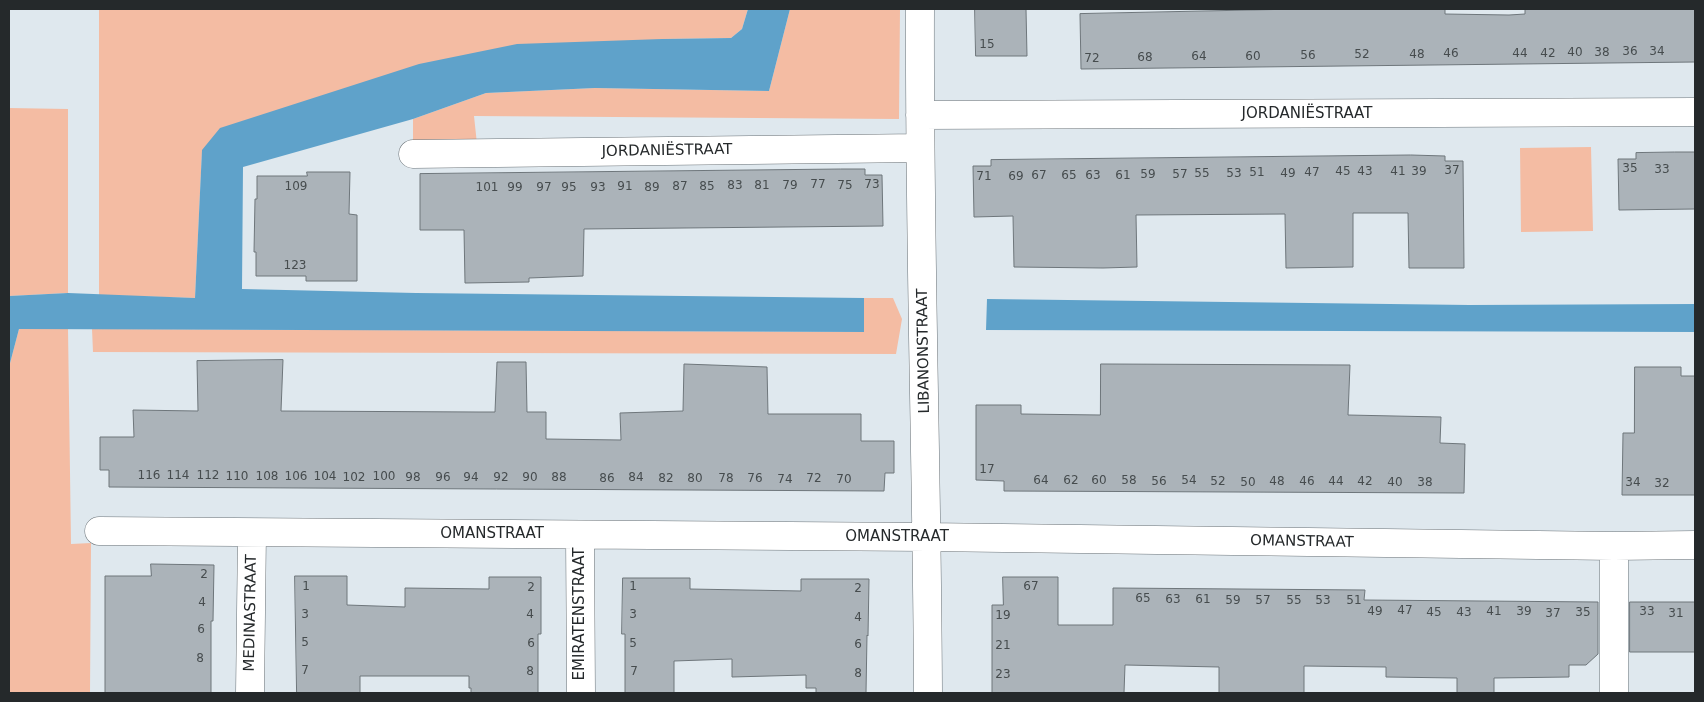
<!DOCTYPE html>
<html>
<head>
<meta charset="utf-8">
<style>
  body { margin:0 }
  #map { position:relative; width:1704px; height:702px; overflow:hidden; background:#dfe8ee; font-family:"DejaVu Sans",sans-serif }
  canvas { display:block }
  .frame { position:absolute; inset:0; border:10px solid #25292b; pointer-events:none }
</style>
</head>
<body>
<div id="map">
<canvas width="1704" height="702"></canvas>
<div class="frame"></div>
</div>
<script>
const ctx = document.querySelector('canvas').getContext('2d');
ctx.lineJoin = 'round';
function fill(path, color) { ctx.fillStyle = color; ctx.fill(path, 'evenodd'); }
function strokePath(path, color, width, dash) { ctx.strokeStyle = color; ctx.lineWidth = width; ctx.lineCap = dash ? 'butt' : 'round'; ctx.setLineDash(dash || []); ctx.stroke(path); }
function drawText(font, color, halo, rows, align = 'center') {
  ctx.font = font + ' "DejaVu Sans",sans-serif'; ctx.lineWidth = 4; ctx.setLineDash([]); ctx.textBaseline = 'middle'; ctx.strokeStyle = halo; ctx.fillStyle = color; for (const [text, x, y, turn = 0] of rows) {
    ctx.save(); ctx.translate(x, y); ctx.rotate((+turn || 0) * Math.PI / 180); ctx.textAlign = isNaN(turn) ? turn : align; if (halo) ctx.strokeText(text, 0, 0); ctx.fillText(text, 0, 0); ctx.restore();
  }
}
const green = new Path2D(`
  M 99,9 L 748,9 L 742,29 L 731,38 L 662,39 L 202,151 L 195,298 L 99,295 Z
  M 790,9 L 900,9 L 899,119 L 474,116 L 477,144 L 413,144 L 413,119 L 486,93 L 595,88 L 769,91 Z
  M 9,108 L 68,109 L 68,293 L 9,296 Z
  M 1591,147 L 1593,231 L 1521,232 L 1520,148 Z
  M 864,298 L 893,298 L 902,319 L 896,354 L 93,352 L 92,329 L 863,332 Z
  M 19,329 L 68,329 L 71,544 L 91,543 L 90,693 L 9,693 L 9,367 Z`);
const water = new Path2D(`
  M 748,9 L 790,9 L 769,91 L 595,88 L 486,93 L 413,119 L 243,167 L 242,289 L 416,293 L 864,298 L 864,332 L 19,329 L 9,367 L 9,296 L 68,293 L 195,298 L 202,150 L 220,128 L 419,64 L 517,44 L 662,39 L 731,38 L 742,29 Z
  M 987,299 L 1470,305 L 1695,304 L 1695,332 L 986,330 Z`);
const building = new Path2D(`
  M 975,9 L 1026,9 L 1027,56 L 976,56 Z
  M 1298,9 L 1445,9 L 1445,14 L 1509,15 L 1525,14 L 1525,9 L 1695,9 L 1695,62 L 1081,69 L 1080,14 Z
  M 1675,152 L 1695,152 L 1695,209 L 1619,210 L 1618,159 L 1636,159 L 1636,153 Z
  M 1411,155 L 1445,156 L 1445,161 L 1463,161 L 1464,268 L 1409,268 L 1408,213 L 1353,213 L 1353,267 L 1286,268 L 1285,214 L 1136,215 L 1137,267 L 1103,268 L 1014,267 L 1013,216 L 974,217 L 973,166 L 991,166 L 991,160 Z
  M 841,169 L 865,169 L 865,175 L 882,175 L 883,226 L 584,229 L 583,276 L 529,278 L 529,282 L 465,283 L 464,230 L 420,230 L 420,174 Z
  M 307,172 L 350,172 L 349,214 L 357,215 L 357,281 L 306,281 L 306,276 L 256,276 L 256,252 L 254,252 L 255,199 L 257,199 L 257,176 L 307,176 Z
  M 283,360 L 281,411 L 478,412 L 495,412 L 497,362 L 526,362 L 527,412 L 546,412 L 546,439 L 621,440 L 620,413 L 683,411 L 684,364 L 767,367 L 768,414 L 861,414 L 861,441 L 894,441 L 894,473 L 885,473 L 884,491 L 109,487 L 109,470 L 100,470 L 100,437 L 134,437 L 133,410 L 198,411 L 197,361 Z
  M 1101,364 L 1350,365 L 1348,415 L 1441,417 L 1440,443 L 1465,444 L 1464,493 L 1004,491 L 1004,481 L 976,480 L 976,405 L 1021,405 L 1021,414 L 1100,415 Z
  M 1635,367 L 1681,367 L 1681,376 L 1695,376 L 1695,495 L 1622,495 L 1623,433 L 1634,433 Z
  M 151,564 L 214,565 L 213,621 L 211,621 L 211,693 L 105,693 L 105,576 L 151,576 Z
  M 295,576 L 347,576 L 347,605 L 405,607 L 405,588 L 489,589 L 489,577 L 541,577 L 541,634 L 538,634 L 538,693 L 471,693 L 471,688 L 469,688 L 469,676 L 360,676 L 360,693 L 297,693 Z
  M 1003,577 L 1058,577 L 1058,625 L 1113,625 L 1113,588 L 1365,590 L 1364,600 L 1598,602 L 1598,654 L 1586,665 L 1569,665 L 1569,677 L 1494,678 L 1494,693 L 1457,693 L 1457,678 L 1386,677 L 1386,667 L 1304,666 L 1304,693 L 1219,693 L 1219,667 L 1125,665 L 1124,693 L 992,693 L 992,605 L 1003,605 Z
  M 623,578 L 690,578 L 690,589 L 801,591 L 801,579 L 869,579 L 868,636 L 867,635 L 866,693 L 816,693 L 816,688 L 806,688 L 806,675 L 732,677 L 732,659 L 674,661 L 674,693 L 625,693 L 625,634 L 622,634 Z
  M 1630,602 L 1695,602 L 1695,652 L 1630,652 Z`);
const minor = new Path2D(`
  M 920,9 C 919,237 927,465 928,693
  M 920,115 L 1695,112
  M 413,154 L 920,148
  M 99,531 L 927,537 L 1614,546 L 1695,545
  M 580,535 L 581,693
  M 1614,546 L 1614,693
  M 250,693 L 252,533`);
const numberNames = [
  ["15",987,45],
  ["36",1630,52],
  ["34",1657,52],
  ["40",1575,53],
  ["38",1602,53],
  ["46",1451,54],
  ["44",1520,54],
  ["42",1548,54],
  ["52",1362,55],
  ["48",1417,55],
  ["56",1308,56],
  ["64",1199,57],
  ["60",1253,57],
  ["68",1145,58],
  ["72",1092,59],
  ["35",1630,169],
  ["33",1662,170],
  ["37",1452,171],
  ["45",1343,172],
  ["43",1365,172],
  ["41",1398,172],
  ["39",1419,172],
  ["51",1257,173],
  ["47",1312,173],
  ["55",1202,174],
  ["53",1234,174],
  ["49",1288,174],
  ["59",1148,175],
  ["57",1180,175],
  ["67",1039,176],
  ["65",1069,176],
  ["63",1093,176],
  ["61",1123,176],
  ["71",984,177],
  ["69",1016,177],
  ["77",818,185],
  ["73",872,185],
  ["83",735,186],
  ["81",762,186],
  ["79",790,186],
  ["75",845,186],
  ["109",296,187],
  ["91",625,187],
  ["87",680,187],
  ["85",707,187],
  ["101",487,188],
  ["99",515,188],
  ["97",544,188],
  ["95",569,188],
  ["93",598,188],
  ["89",652,188],
  ["123",295,266],
  ["17",987,470],
  ["116",149,476],
  ["114",178,476],
  ["112",208,476],
  ["110",237,477],
  ["108",267,477],
  ["106",296,477],
  ["104",325,477],
  ["100",384,477],
  ["102",354,478],
  ["98",413,478],
  ["96",443,478],
  ["94",471,478],
  ["92",501,478],
  ["90",530,478],
  ["88",559,478],
  ["84",636,478],
  ["86",607,479],
  ["82",666,479],
  ["80",695,479],
  ["78",726,479],
  ["76",755,479],
  ["72",814,479],
  ["74",785,480],
  ["70",844,480],
  ["64",1041,481],
  ["62",1071,481],
  ["60",1099,481],
  ["58",1129,481],
  ["54",1189,481],
  ["56",1159,482],
  ["52",1218,482],
  ["48",1277,482],
  ["46",1307,482],
  ["44",1336,482],
  ["42",1365,482],
  ["50",1248,483],
  ["40",1395,483],
  ["38",1425,483],
  ["34",1633,483],
  ["32",1662,484],
  ["2",204,575],
  ["1",306,587],
  ["1",633,587],
  ["67",1031,587],
  ["2",531,588],
  ["2",858,589],
  ["65",1143,599],
  ["63",1173,600],
  ["61",1203,600],
  ["59",1233,601],
  ["57",1263,601],
  ["55",1294,601],
  ["53",1323,601],
  ["51",1354,601],
  ["4",202,603],
  ["47",1405,611],
  ["49",1375,612],
  ["41",1494,612],
  ["39",1524,612],
  ["33",1647,612],
  ["45",1434,613],
  ["43",1464,613],
  ["35",1583,613],
  ["37",1553,614],
  ["31",1676,614],
  ["3",305,615],
  ["4",530,615],
  ["3",633,615],
  ["19",1003,616],
  ["4",858,618],
  ["6",201,630],
  ["5",305,643],
  ["6",531,644],
  ["5",633,644],
  ["6",858,645],
  ["21",1003,646],
  ["8",200,659],
  ["7",305,671],
  ["8",530,672],
  ["7",634,672],
  ["8",858,674],
  ["23",1003,675]
];
const streetNames = [
  ["JORDANIËSTRAAT",1307,114],
  ["JORDANIËSTRAAT",667,151,-1],
  ["LIBANONSTRAAT",924,351,-91],
  ["OMANSTRAAT",492,534],
  ["OMANSTRAAT",897,537],
  ["OMANSTRAAT",1302,542,1],
  ["MEDINASTRAAT",251,613,-89],
  ["EMIRATENSTRAAT",580,614,-90]
];
fill(green, '#f4bca3');
fill(water, '#5fa2ca');
fill(building, '#abb3b9');
strokePath(building, '#6e767b', 1);
strokePath(minor, '#6a7277', 29);
strokePath(minor, '#fff', 28);
drawText('12px', '#464c4e', null, numberNames);
drawText('15px', '#25292b', '#fff', streetNames);
</script>
</body>
</html>
